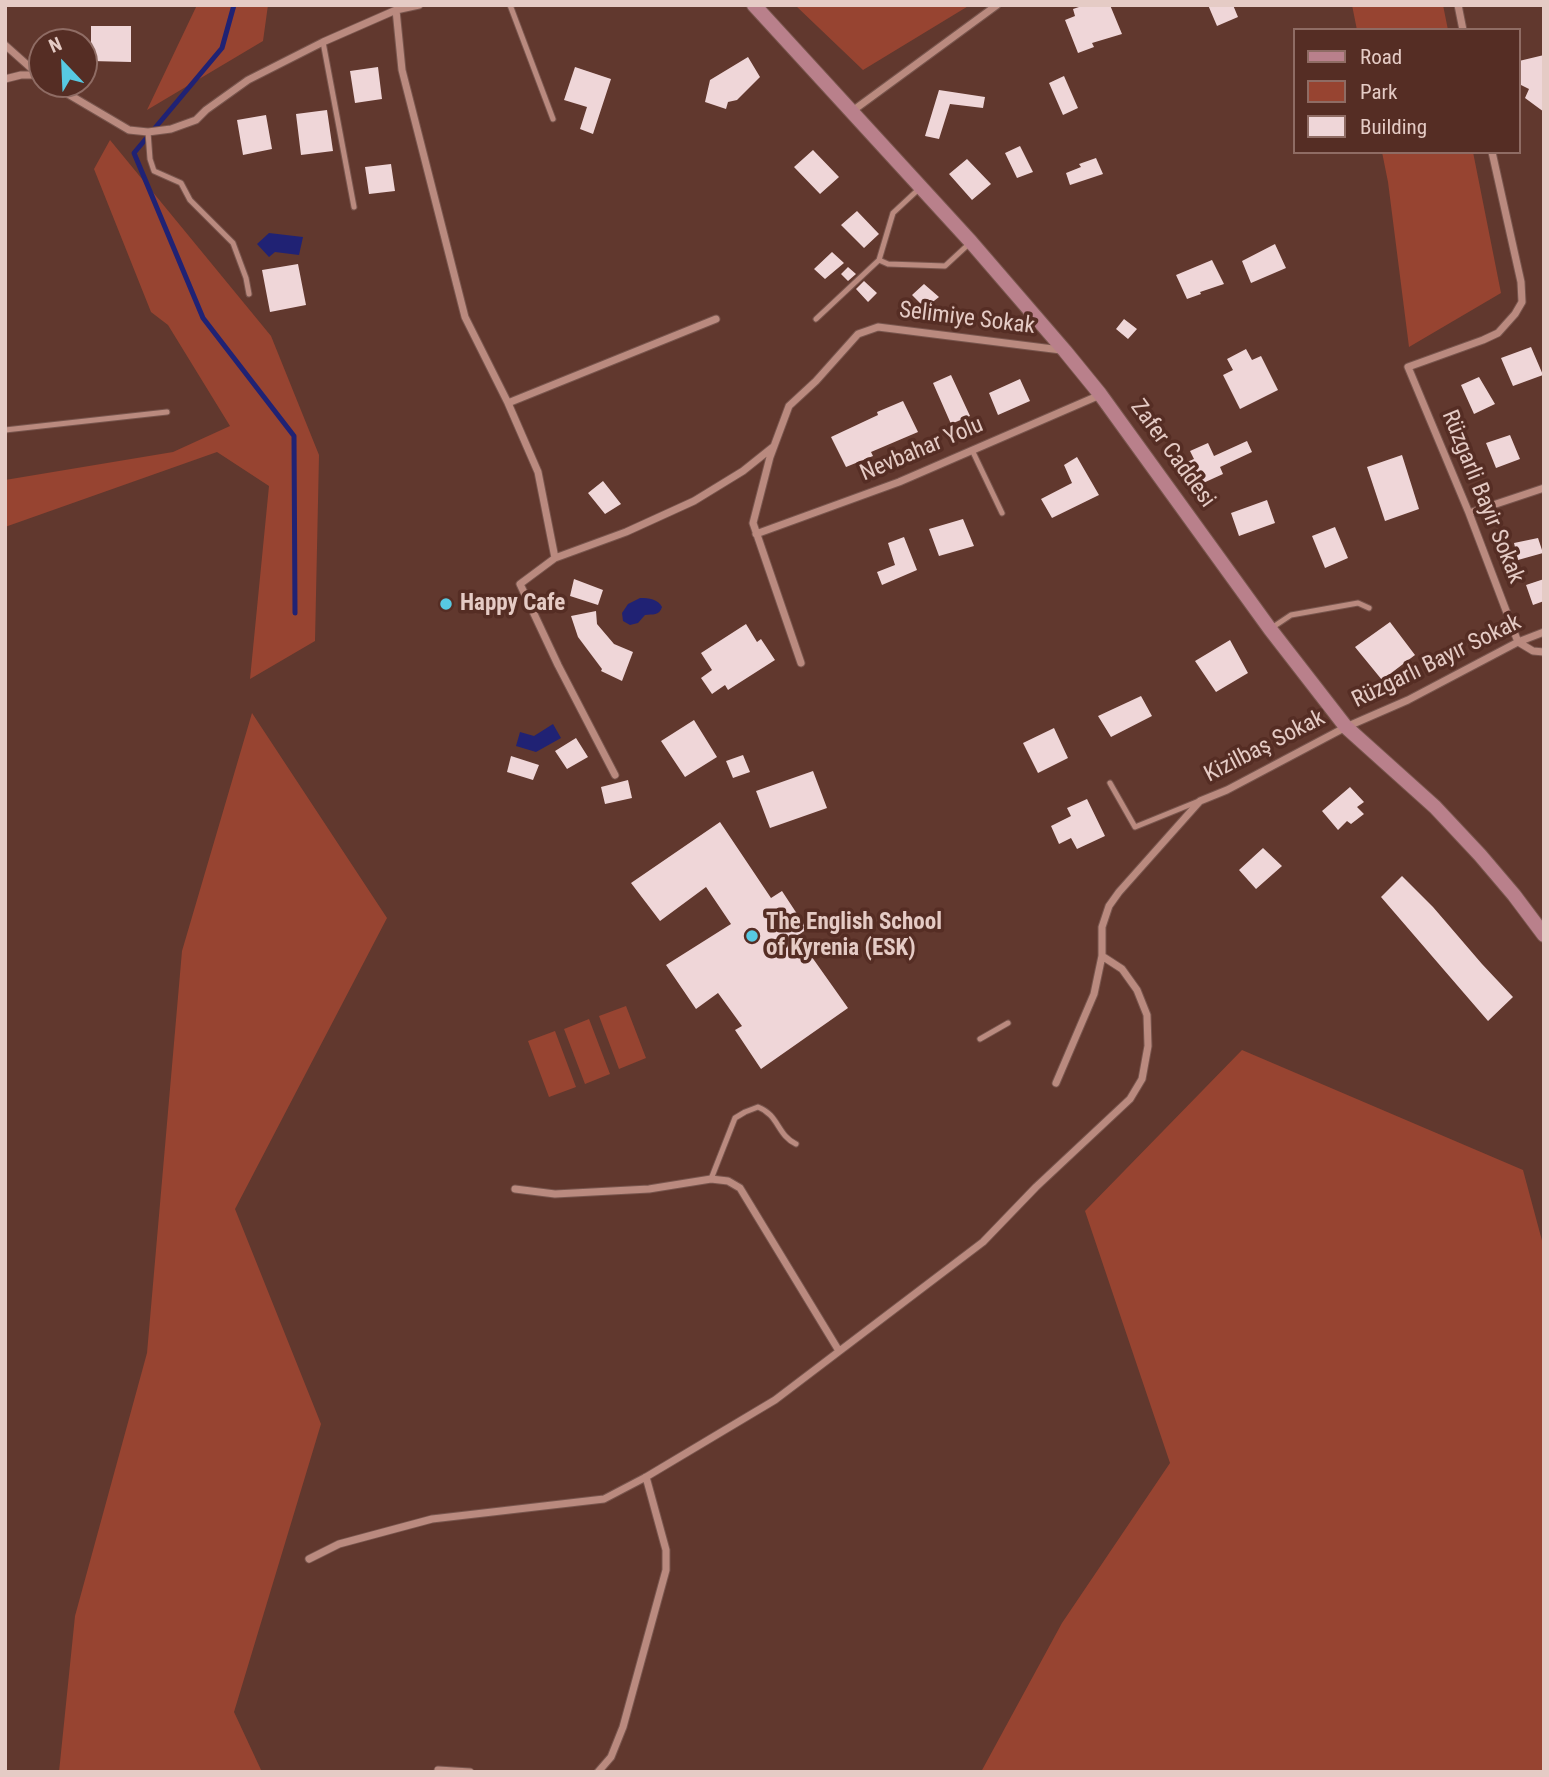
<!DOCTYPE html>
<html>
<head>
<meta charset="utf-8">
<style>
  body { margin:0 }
  #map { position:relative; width:1549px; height:1777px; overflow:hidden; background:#61382e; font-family:"Roboto Condensed",sans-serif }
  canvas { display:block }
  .frame { position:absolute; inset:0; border:7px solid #e5cbc5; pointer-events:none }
  .legend { position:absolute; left:1293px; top:28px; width:228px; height:126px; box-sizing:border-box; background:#552d24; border:2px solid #8f6c64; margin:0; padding:9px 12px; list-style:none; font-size:21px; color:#e5cbc5 }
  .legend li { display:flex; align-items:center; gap:14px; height:35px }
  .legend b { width:35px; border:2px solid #8f6c64 }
  .north { position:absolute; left:28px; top:28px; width:70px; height:70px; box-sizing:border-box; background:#552d24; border:2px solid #8f6c64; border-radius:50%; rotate:337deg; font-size:19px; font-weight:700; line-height:28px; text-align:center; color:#e5cbc5 }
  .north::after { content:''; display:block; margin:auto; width:24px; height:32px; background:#57c9e2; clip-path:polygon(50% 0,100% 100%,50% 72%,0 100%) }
</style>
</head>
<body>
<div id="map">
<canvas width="1549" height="1777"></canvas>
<div class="frame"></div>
<ul class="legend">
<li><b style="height:9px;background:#b9808b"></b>Road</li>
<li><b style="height:19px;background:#974431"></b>Park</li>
<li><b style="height:19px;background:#efd6d8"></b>Building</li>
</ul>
<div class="north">N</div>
</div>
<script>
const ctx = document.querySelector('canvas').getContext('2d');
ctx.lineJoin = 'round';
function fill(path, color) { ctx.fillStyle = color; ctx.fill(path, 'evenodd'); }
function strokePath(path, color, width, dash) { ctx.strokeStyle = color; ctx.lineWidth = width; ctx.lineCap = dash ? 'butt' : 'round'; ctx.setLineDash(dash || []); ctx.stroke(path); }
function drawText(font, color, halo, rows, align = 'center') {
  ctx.font = font + ' "Roboto Condensed",sans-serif'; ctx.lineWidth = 7; ctx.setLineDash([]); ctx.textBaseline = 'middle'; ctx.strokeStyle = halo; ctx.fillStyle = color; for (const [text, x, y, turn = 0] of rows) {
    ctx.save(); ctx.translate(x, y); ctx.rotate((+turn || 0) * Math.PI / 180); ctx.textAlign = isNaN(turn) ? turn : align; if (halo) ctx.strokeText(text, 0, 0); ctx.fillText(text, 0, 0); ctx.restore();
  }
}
const green = new Path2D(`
  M 197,5 L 268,5 L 263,41 L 147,110 Z
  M 795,5 L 970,5 L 863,70 Z
  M 1352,5 L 1443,5 L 1448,30 L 1357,30 Z
  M 110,140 L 271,336 L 319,455 L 315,641 L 250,679 L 269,486 L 217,452 L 5,527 L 5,480 L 173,452 L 230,426 L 168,325 L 151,312 L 94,169 Z
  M 1382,152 L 1473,152 L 1501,293 L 1409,347 L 1388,182 Z
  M 252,713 L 387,918 L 235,1209 L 321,1424 L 234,1712 L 262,1772 L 59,1772 L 75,1616 L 147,1353 L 182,951 Z
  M 626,1006 L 646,1058 L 619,1069 L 599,1016 Z
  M 589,1019 L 610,1074 L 585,1084 L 564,1029 Z
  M 555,1031 L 576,1087 L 549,1097 L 528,1041 Z
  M 1242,1050 L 1523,1170 L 1544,1248 L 1544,1772 L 981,1772 L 1062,1623 L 1170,1463 L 1085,1211 Z`);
const water = new Path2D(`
  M 269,233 L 303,237 L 299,255 L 275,252 L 269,257 L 257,244 Z
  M 640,598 C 649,598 658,599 662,607 C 659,616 653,614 645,615 L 638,623 L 630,625 L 623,621 L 622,613 L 628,604 Z
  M 553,724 L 561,738 L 536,752 L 516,746 L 520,732 L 534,736 Z`);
const stream = new Path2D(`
  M 234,5 L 222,48 L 134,153 L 203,318 L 294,436 L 295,613`);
const building = new Path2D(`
  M 1085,5 L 1110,5 L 1122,34 L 1092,43 L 1094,47 L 1078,53 L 1065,20 L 1075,16 L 1073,9 Z
  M 1208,5 L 1233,5 L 1238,17 L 1217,26 Z
  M 91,26 L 131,26 L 131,62 L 91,61 Z
  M 1544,55 L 1544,112 L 1525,98 L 1529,89 L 1519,84 L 1519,61 Z
  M 748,57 L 760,77 L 737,100 L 728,102 L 726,109 L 705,102 L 710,80 Z
  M 378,67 L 382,99 L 355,103 L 350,71 Z
  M 575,67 L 611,79 L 593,134 L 580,129 L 587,107 L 564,100 Z
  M 1064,76 L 1078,108 L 1063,115 L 1049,83 Z
  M 939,90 L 985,97 L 983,108 L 950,104 L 939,139 L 925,136 Z
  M 327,110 L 333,151 L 301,155 L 296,114 Z
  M 266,115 L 272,149 L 243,155 L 237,120 Z
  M 1020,146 L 1033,172 L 1017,178 L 1005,153 Z
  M 813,150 L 839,177 L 820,194 L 794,167 Z
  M 1096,158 L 1103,174 L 1070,185 L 1066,173 L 1081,167 L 1079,164 Z
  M 967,159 L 991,184 L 972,200 L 949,174 Z
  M 391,164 L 395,191 L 369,194 L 365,167 Z
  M 857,211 L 879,234 L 864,248 L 841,225 Z
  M 1275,244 L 1286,268 L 1251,283 L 1242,261 Z
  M 832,252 L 844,263 L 825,279 L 814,269 Z
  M 1212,260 L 1224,284 L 1200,292 L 1201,294 L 1187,299 L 1176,275 Z
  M 298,264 L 306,305 L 270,312 L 262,270 Z
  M 848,267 L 856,274 L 848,281 L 841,274 Z
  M 864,281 L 877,293 L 868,302 L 856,289 Z
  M 924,284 L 939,297 L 925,308 L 912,295 Z
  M 1124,319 L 1137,329 L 1128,339 L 1116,329 Z
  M 1531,347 L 1543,375 L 1513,386 L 1501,358 Z
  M 1246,349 L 1252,360 L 1261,356 L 1278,390 L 1240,409 L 1223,375 L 1233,370 L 1227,359 Z
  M 951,375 L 970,416 L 951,424 L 933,383 Z
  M 1479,377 L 1495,404 L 1474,414 L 1461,385 Z
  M 1020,379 L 1030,401 L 998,415 L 989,393 Z
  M 903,401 L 918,432 L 871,452 L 873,456 L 846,467 L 831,437 L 878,415 L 877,412 Z
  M 1510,435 L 1520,459 L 1496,468 L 1486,443 Z
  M 1247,441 L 1252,452 L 1220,467 L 1223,474 L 1201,484 L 1196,473 L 1188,477 L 1182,464 L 1194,459 L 1190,451 L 1208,443 L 1214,456 Z
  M 1402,455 L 1419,509 L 1385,521 L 1367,467 Z
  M 1077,457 L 1099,495 L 1052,518 L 1041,499 L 1072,483 L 1064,465 Z
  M 603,481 L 621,504 L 605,514 L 588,493 Z
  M 1267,500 L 1275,523 L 1239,536 L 1231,513 Z
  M 963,519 L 974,546 L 939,556 L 929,529 Z
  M 1335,527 L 1348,558 L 1325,568 L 1312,536 Z
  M 904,537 L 917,570 L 882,585 L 877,572 L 895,565 L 888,543 Z
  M 1538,538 L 1543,553 L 1518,560 L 1514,543 Z
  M 574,579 L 603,590 L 598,605 L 570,596 Z
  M 1544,579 L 1544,601 L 1533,605 L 1526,585 Z
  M 596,611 L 597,624 L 614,644 L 633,652 L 622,681 L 601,671 L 602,669 L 578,637 L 571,616 Z
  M 1390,622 L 1415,655 L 1382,680 L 1355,647 Z
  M 746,624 L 757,642 L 761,639 L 775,660 L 728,690 L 725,685 L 712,694 L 701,678 L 712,670 L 701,653 Z
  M 1230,640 L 1248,673 L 1216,692 L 1195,661 Z
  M 1141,696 L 1152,716 L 1111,737 L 1098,716 Z
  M 694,720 L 717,757 L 685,777 L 661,741 Z
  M 1054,728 L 1068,758 L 1038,773 L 1023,743 Z
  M 576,738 L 588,757 L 567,769 L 555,751 Z
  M 743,755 L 750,772 L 733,778 L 726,761 Z
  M 511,756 L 539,765 L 533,780 L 507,772 Z
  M 813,771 L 827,808 L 770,828 L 756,791 Z
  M 628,780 L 632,798 L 605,804 L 601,787 Z
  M 1350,787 L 1364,802 L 1357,807 L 1364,814 L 1351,824 L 1347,821 L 1338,830 L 1322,811 Z
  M 1087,799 L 1105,836 L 1077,849 L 1071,838 L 1059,844 L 1051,826 L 1071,816 L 1067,808 Z
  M 720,822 L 771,898 L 782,891 L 807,929 L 797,936 L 848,1008 L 761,1069 L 735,1030 L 742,1026 L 718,993 L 696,1009 L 666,965 L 731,924 L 706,887 L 660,921 L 631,883 Z
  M 1263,848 L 1282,866 L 1256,889 L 1239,870 Z
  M 1402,876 L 1433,907 L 1482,964 L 1513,997 L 1488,1021 L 1381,897 Z`);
const lane = new Path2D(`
  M 510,5 L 553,119
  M 323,42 L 354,207
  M 148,132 L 150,159 L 154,171 L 181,183 L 190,200 L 233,243 L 246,278 L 249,294
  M 879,260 L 888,264 L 945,266 L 971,242
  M 816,319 L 879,260 L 893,213 L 921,187
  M 5,430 L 167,412
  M 972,450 L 1002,513
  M 1270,629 L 1291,615 L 1358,603 L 1369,608
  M 1110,783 L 1135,827 L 1199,801
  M 980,1039 L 1008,1023
  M 711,1179 L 735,1118 L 745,1112 L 758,1107 C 779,1115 777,1135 796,1144`);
const street = new Path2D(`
  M 1458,5 L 1463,30
  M 396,10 L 402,70 L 465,317 L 508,403 L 538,472 L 555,558
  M 5,45 L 42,78
  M 5,79 L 21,75 L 38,75
  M 51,84 L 129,130 L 148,132 L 171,129 L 196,120 L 206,110 L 248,80 L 323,42 L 396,10 L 419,5
  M 851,112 L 997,5
  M 1492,152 L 1521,282 L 1522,302 L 1515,314 L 1498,333 L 1483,340 L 1408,367 L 1469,513 L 1518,642 L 1533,651 L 1544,652
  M 508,403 L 716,319
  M 1469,513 L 1544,488
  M 756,534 L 899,482 L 1100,395
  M 801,663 L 753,523 L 770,457 L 789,406 L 816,381 L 858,334 L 878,327 L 1061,350
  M 615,775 L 558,665 L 520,584 L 555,558 L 626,532 L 694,501 L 743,471 L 773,447
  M 1056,1083 L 1094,994 L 1102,956 L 1102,927 L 1109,906 L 1119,892 L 1200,801 L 1227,790 L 1346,727 L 1408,700 L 1518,642 L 1544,632
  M 515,1189 L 555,1194 L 649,1189 L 711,1179 L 728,1181 L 740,1188 L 839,1351
  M 309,1559 L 339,1544 L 432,1519 L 604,1499 L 646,1477 L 775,1400 L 983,1242 L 1036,1187 L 1130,1099 L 1142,1079 L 1148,1046 L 1147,1015 L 1137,990 L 1122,969 L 1102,956
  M 438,1770 L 470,1772
  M 598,1772 L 611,1757 L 623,1727 L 666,1570 L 666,1550 L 646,1477`);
const secondary = new Path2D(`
  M 754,5 L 971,242 L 1065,351 L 1100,394 L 1270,629 L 1346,727 L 1435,807 L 1480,855 L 1514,895 L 1544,935`);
const markers = [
  [446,604,7,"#57c9e2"],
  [752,936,7,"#57c9e2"]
];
const streetNames = [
  ["Selimiye Sokak",967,319,7],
  ["Nevbahar Yolu",922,450,-23],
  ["Zafer Caddesi",1172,454,54],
  ["Rüzgarli Bayir Sokak",1482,497,68],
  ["Rüzgarlı Bayır Sokak",1437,662,-26],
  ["Kizilbaş Sokak",1265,747,-27]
];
const poiNames = [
  ["Happy Cafe",460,604],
  ["The English School",766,923],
  ["of Kyrenia (ESK)",766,949]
];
fill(green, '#974431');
fill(water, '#202274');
strokePath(stream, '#202274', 5);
fill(building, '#efd6d8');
strokePath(lane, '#78554d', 7);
strokePath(street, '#78554d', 9);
strokePath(secondary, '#78554d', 16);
strokePath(lane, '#ba8a7f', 5);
strokePath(street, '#ba8a7f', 7);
strokePath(secondary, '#b9808b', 14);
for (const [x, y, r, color] of markers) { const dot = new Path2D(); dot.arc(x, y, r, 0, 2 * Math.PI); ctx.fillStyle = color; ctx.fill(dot); strokePath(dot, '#552d24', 2.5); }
drawText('23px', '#e5cbc5', '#552d24', streetNames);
drawText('bold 23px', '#e5cbc5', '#552d24', poiNames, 'left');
</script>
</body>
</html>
